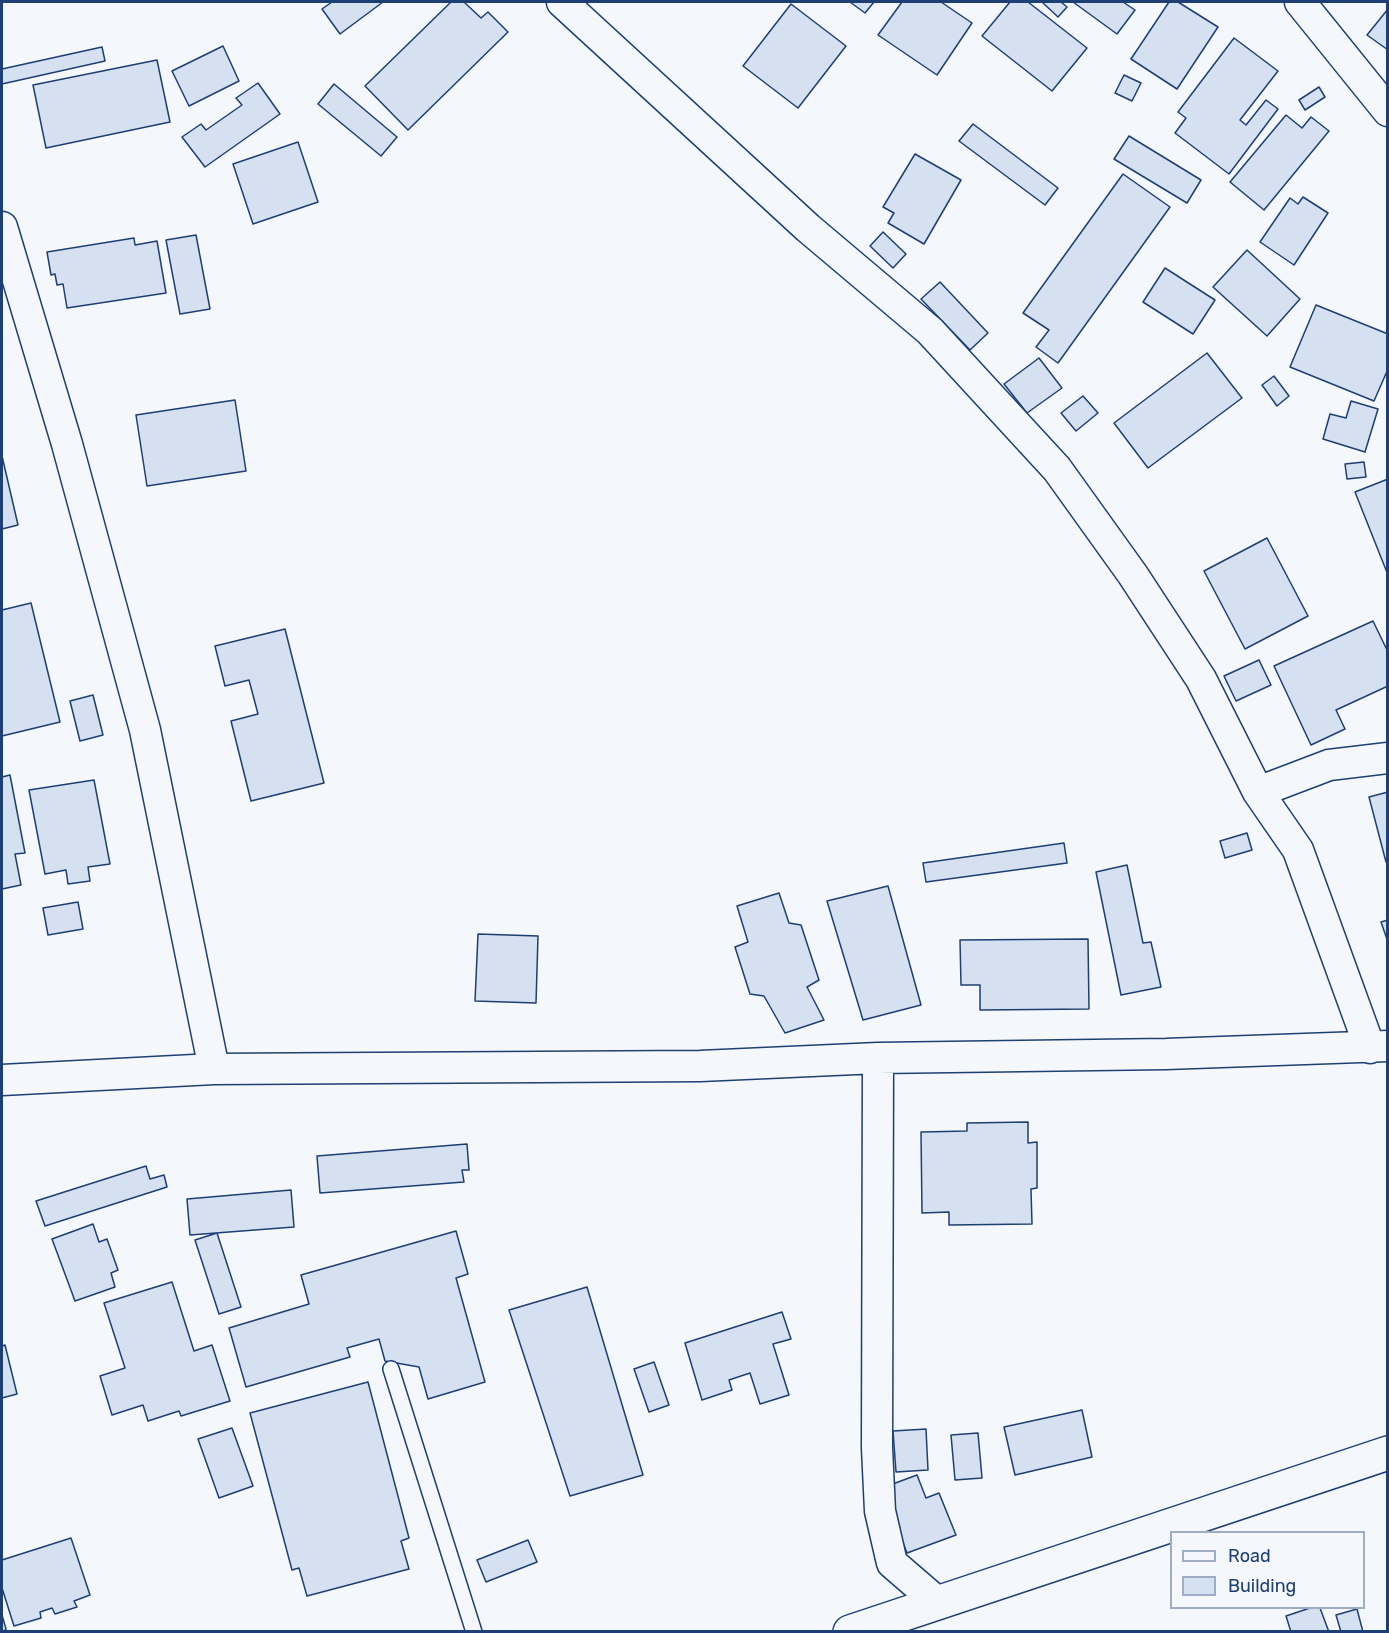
<!DOCTYPE html>
<html>
<head>
<meta charset="utf-8">
<style>
  body { margin:0 }
  #map { position:relative; width:1389px; height:1633px; overflow:hidden; background:#f4f7fb; font-family:Rubik,sans-serif }
  canvas { display:block }
  .frame { position:absolute; inset:0; border:3px solid #1d3f73; pointer-events:none }
  .legend { position:absolute; left:1170px; top:1531px; width:195px; height:78px; box-sizing:border-box; background:#f4f7fb; border:2px solid #9eadc5; margin:0; padding:8px 10px; list-style:none; font-size:18px; color:#1d3f73 }
  .legend li { display:flex; align-items:center; gap:12px; height:30px }
  .legend b { width:30px; border:2px solid #9eadc5 }
</style>
</head>
<body>
<div id="map">
<canvas width="1389" height="1633"></canvas>
<div class="frame"></div>
<ul class="legend">
<li><b style="height:8px;background:#f4f7fb"></b>Road</li>
<li><b style="height:16px;background:#d5e0f0"></b>Building</li>
</ul>
</div>
<script>
const ctx = document.querySelector('canvas').getContext('2d');
ctx.lineJoin = 'round';
function fill(path, color) { ctx.fillStyle = color; ctx.fill(path, 'evenodd'); }
function strokePath(path, color, width, dash) { ctx.strokeStyle = color; ctx.lineWidth = width; ctx.lineCap = dash ? 'butt' : 'round'; ctx.setLineDash(dash || []); ctx.stroke(path); }
const building = new Path2D(`
  M 332,2 L 383,2 L 340,34 L 322,9 Z
  M 451,2 L 464,2 L 481,18 L 488,12 L 508,32 L 408,130 L 365,86 Z
  M 850,2 L 874,2 L 865,13 Z
  M 902,2 L 941,2 L 972,23 L 937,75 L 878,35 Z
  M 1010,2 L 1028,2 L 1087,48 L 1052,91 L 982,36 Z
  M 1042,2 L 1061,2 L 1067,7 L 1058,17 Z
  M 1073,2 L 1123,2 L 1135,10 L 1117,34 Z
  M 1169,2 L 1178,2 L 1218,27 L 1177,89 L 1131,59 Z
  M 791,4 L 846,46 L 798,108 L 743,66 Z
  M 1388,9 L 1388,50 L 1367,35 Z
  M 1234,38 L 1278,71 L 1240,120 L 1246,125 L 1266,100 L 1278,109 L 1229,174 L 1175,133 L 1186,118 L 1178,112 Z
  M 223,46 L 239,81 L 189,106 L 172,71 Z
  M 102,47 L 105,61 L 2,84 L 2,69 Z
  M 157,60 L 170,122 L 46,148 L 33,85 Z
  M 1124,75 L 1141,83 L 1132,101 L 1115,93 Z
  M 258,83 L 280,114 L 205,167 L 182,137 L 201,124 L 206,130 L 242,105 L 236,98 Z
  M 334,84 L 397,137 L 381,156 L 318,104 Z
  M 1319,87 L 1325,97 L 1305,110 L 1299,100 Z
  M 1286,115 L 1302,128 L 1311,117 L 1329,131 L 1264,210 L 1230,182 Z
  M 973,124 L 1058,188 L 1045,205 L 959,141 Z
  M 1129,136 L 1201,180 L 1187,203 L 1114,159 Z
  M 298,142 L 318,202 L 253,224 L 233,164 Z
  M 915,154 L 961,180 L 924,244 L 888,223 L 894,213 L 883,207 Z
  M 1123,174 L 1170,207 L 1058,363 L 1036,347 L 1049,330 L 1023,313 Z
  M 1303,197 L 1328,213 L 1294,265 L 1260,242 L 1290,198 L 1298,204 Z
  M 883,232 L 906,254 L 893,268 L 870,246 Z
  M 196,235 L 210,309 L 180,314 L 166,240 Z
  M 134,238 L 135,245 L 157,241 L 166,293 L 67,308 L 63,284 L 57,285 L 55,274 L 51,275 L 47,252 Z
  M 1247,250 L 1300,299 L 1267,336 L 1213,287 Z
  M 1165,268 L 1215,300 L 1193,334 L 1143,302 Z
  M 940,282 L 988,333 L 970,350 L 921,299 Z
  M 1316,305 L 1388,334 L 1388,369 L 1374,401 L 1290,367 Z
  M 1207,353 L 1242,398 L 1148,468 L 1114,423 Z
  M 1039,358 L 1062,388 L 1027,413 L 1004,384 Z
  M 1274,376 L 1289,396 L 1277,406 L 1262,385 Z
  M 1083,396 L 1098,413 L 1076,431 L 1061,413 Z
  M 235,400 L 246,471 L 147,486 L 136,415 Z
  M 1351,401 L 1378,409 L 1365,452 L 1323,439 L 1330,414 L 1346,418 Z
  M 2,456 L 18,525 L 2,529 Z
  M 1364,462 L 1366,477 L 1347,479 L 1345,464 Z
  M 1388,479 L 1388,575 L 1355,492 Z
  M 1267,538 L 1308,616 L 1245,649 L 1204,571 Z
  M 31,603 L 60,722 L 2,736 L 2,610 Z
  M 1373,621 L 1388,652 L 1388,686 L 1336,710 L 1345,729 L 1311,745 L 1274,666 Z
  M 285,629 L 324,783 L 251,801 L 231,721 L 258,714 L 249,680 L 225,686 L 215,646 Z
  M 1259,660 L 1271,685 L 1236,701 L 1224,676 Z
  M 93,695 L 103,735 L 80,741 L 70,701 Z
  M 10,775 L 25,853 L 15,854 L 21,885 L 2,889 L 2,777 Z
  M 94,780 L 110,864 L 88,867 L 90,881 L 68,884 L 66,870 L 45,874 L 29,790 Z
  M 1388,792 L 1388,862 L 1386,862 L 1369,797 Z
  M 1247,833 L 1252,850 L 1225,858 L 1220,841 Z
  M 1064,843 L 1067,863 L 926,882 L 923,863 Z
  M 1127,865 L 1143,943 L 1151,942 L 1161,987 L 1121,995 L 1096,872 Z
  M 888,886 L 921,1005 L 863,1020 L 827,901 Z
  M 779,893 L 789,923 L 801,925 L 819,980 L 807,987 L 824,1020 L 785,1033 L 764,996 L 750,994 L 735,947 L 748,942 L 737,906 Z
  M 78,902 L 83,929 L 48,935 L 43,908 Z
  M 1388,920 L 1388,942 L 1381,922 Z
  M 478,934 L 538,936 L 536,1003 L 475,1001 Z
  M 1088,939 L 1089,1009 L 980,1010 L 980,985 L 961,985 L 960,940 Z
  M 1028,1122 L 1028,1143 L 1037,1142 L 1037,1188 L 1031,1189 L 1032,1224 L 949,1225 L 949,1212 L 922,1213 L 921,1132 L 967,1131 L 967,1123 Z
  M 467,1144 L 469,1170 L 462,1170 L 464,1182 L 320,1193 L 317,1156 Z
  M 146,1166 L 150,1179 L 164,1175 L 167,1187 L 45,1226 L 36,1201 Z
  M 291,1190 L 294,1227 L 190,1235 L 187,1199 Z
  M 93,1224 L 99,1242 L 107,1239 L 118,1270 L 111,1273 L 115,1287 L 75,1301 L 52,1239 Z
  M 456,1231 L 468,1274 L 456,1278 L 485,1382 L 428,1399 L 419,1367 L 385,1361 L 379,1339 L 347,1348 L 350,1357 L 246,1387 L 229,1328 L 309,1304 L 301,1275 Z
  M 217,1233 L 241,1307 L 219,1314 L 195,1240 Z
  M 172,1282 L 194,1351 L 212,1345 L 230,1401 L 181,1416 L 179,1411 L 148,1421 L 143,1405 L 112,1415 L 100,1376 L 125,1368 L 104,1303 Z
  M 587,1287 L 643,1475 L 570,1496 L 509,1310 Z
  M 782,1312 L 791,1339 L 773,1344 L 789,1395 L 760,1404 L 750,1373 L 729,1380 L 732,1390 L 702,1400 L 685,1343 Z
  M 5,1345 L 17,1394 L 2,1398 L 2,1346 Z
  M 654,1362 L 669,1405 L 649,1412 L 634,1369 Z
  M 368,1382 L 409,1538 L 401,1541 L 409,1569 L 307,1596 L 299,1568 L 292,1570 L 250,1413 Z
  M 1082,1410 L 1092,1457 L 1015,1475 L 1004,1427 Z
  M 232,1428 L 253,1486 L 219,1498 L 198,1439 Z
  M 926,1429 L 928,1470 L 896,1472 L 893,1431 Z
  M 978,1433 L 982,1478 L 955,1480 L 951,1435 Z
  M 917,1475 L 926,1498 L 939,1493 L 956,1535 L 907,1553 L 882,1488 Z
  M 71,1538 L 90,1595 L 74,1601 L 77,1607 L 55,1614 L 52,1608 L 40,1612 L 41,1618 L 14,1626 L 2,1588 L 2,1560 Z
  M 528,1540 L 537,1562 L 486,1582 L 477,1560 Z
  M 1310,1608 L 1320,1608 L 1329,1632 L 1291,1632 L 1286,1616 Z
  M 1357,1609 L 1363,1632 L 1341,1632 L 1336,1615 Z
  M 2,1615 L 6,1629 L 3,1632 L 2,1632 Z`);
const lane = new Path2D(`
  M 391,1369 L 474,1632`);
const street = new Path2D(`
  M 562,2 L 808,228 L 930,331 L 1057,469 L 1133,575 L 1201,679 L 1258,792 L 1298,850 L 1370,1048
  M 1300,2 L 1388,111
  M 2,227 L 67,444 L 145,730 L 214,1069
  M 1258,792 L 1329,765 L 1388,758
  M 878,1058 L 877,1448 L 880,1511 L 892,1563 L 936,1601
  M 2,1080 L 214,1069 L 700,1066 L 878,1058 L 1166,1054 L 1388,1046`);
const primary = new Path2D(`
  M 850,1632 L 1388,1453`);
fill(building, '#d5e0f0');
strokePath(building, '#1d3f73', 1.5);
strokePath(lane, '#1d3f73', 18);
strokePath(street, '#1d3f73', 33);
strokePath(primary, '#1d3f73', 36);
strokePath(lane, '#f4f7fb', 15);
strokePath(street, '#f4f7fb', 30);
strokePath(primary, '#f4f7fb', 33);
</script>
</body>
</html>
